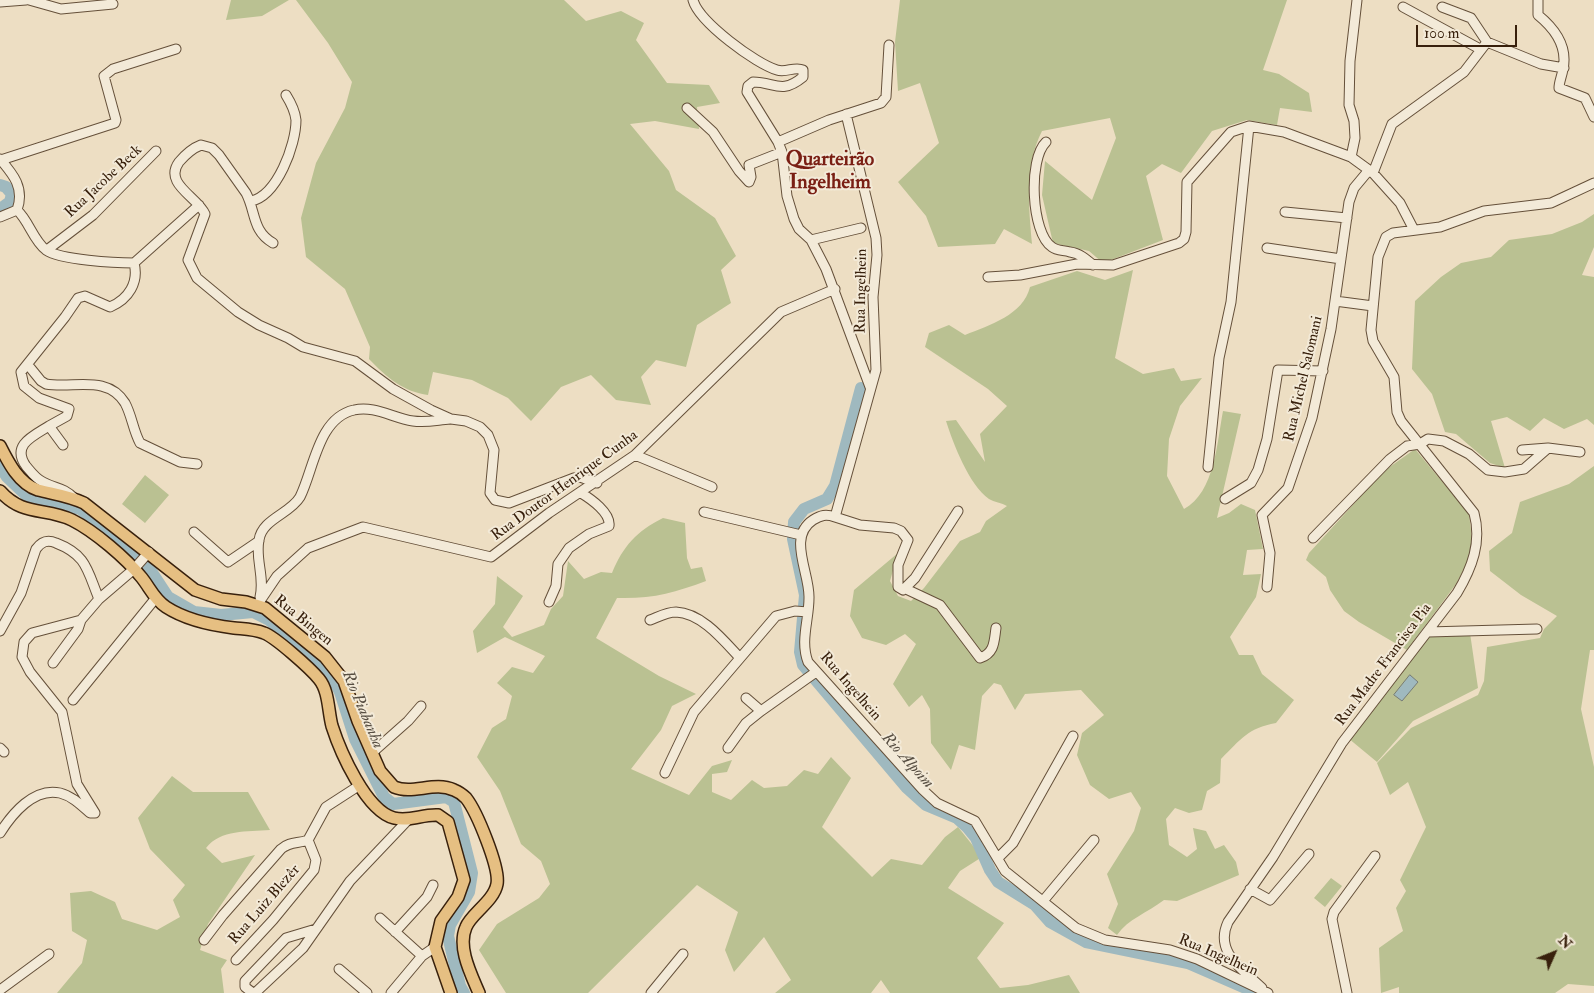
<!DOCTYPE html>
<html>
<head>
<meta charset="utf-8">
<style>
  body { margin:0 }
  #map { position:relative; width:1594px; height:993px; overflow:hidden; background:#eddec3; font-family:"IM FELL Double Pica",serif }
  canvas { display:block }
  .north { position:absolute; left:1529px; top:928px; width:50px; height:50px; -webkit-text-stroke:4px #f3ead8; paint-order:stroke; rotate:46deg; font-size:14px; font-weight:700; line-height:20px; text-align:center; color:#38200c }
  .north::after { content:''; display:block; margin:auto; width:18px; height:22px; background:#38200c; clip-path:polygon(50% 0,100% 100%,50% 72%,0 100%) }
  .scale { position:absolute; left:1416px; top:25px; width:101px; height:22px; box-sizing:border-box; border:2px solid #38200c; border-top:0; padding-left:6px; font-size:15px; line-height:18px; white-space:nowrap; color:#38200c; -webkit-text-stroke:4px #f3ead8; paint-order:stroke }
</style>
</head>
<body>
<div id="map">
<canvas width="1594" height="993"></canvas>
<div class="north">N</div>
<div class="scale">100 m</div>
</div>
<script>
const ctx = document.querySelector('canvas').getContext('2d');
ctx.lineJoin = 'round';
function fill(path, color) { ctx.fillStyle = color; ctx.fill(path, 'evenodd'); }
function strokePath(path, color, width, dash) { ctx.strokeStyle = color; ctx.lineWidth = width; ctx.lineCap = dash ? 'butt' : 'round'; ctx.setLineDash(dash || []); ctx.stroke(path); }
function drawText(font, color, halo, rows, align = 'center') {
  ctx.font = font + ' "IM FELL Double Pica",serif'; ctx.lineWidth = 4; ctx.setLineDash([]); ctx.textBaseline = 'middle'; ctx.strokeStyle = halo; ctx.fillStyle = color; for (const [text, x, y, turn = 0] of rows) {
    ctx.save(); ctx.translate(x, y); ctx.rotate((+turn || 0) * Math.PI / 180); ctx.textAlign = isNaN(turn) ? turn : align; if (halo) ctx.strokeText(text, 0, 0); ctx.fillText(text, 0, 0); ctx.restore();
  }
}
const green = new Path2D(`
  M 231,0 L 289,0 L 262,16 L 226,20 Z
  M 296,0 L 564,0 L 586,21 L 621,11 L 644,23 L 636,40 L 667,83 L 709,85 L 720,103 L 697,107 L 699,129 L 655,121 L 630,124 L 669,171 L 676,190 L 715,218 L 736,256 L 721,270 L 731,303 L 697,325 L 686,367 L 656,360 L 641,377 L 651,405 L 616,400 L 591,375 L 561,387 L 531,421 L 508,398 L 472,380 L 433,372 L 428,395 C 404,392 386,377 369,359 L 370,347 L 345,289 L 306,257 L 301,218 L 316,163 L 345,108 L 352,82 L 328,43 Z
  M 900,0 L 1287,0 L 1263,70 L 1279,74 L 1309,93 L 1312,112 L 1280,108 L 1277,125 L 1247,120 L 1212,131 L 1181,173 L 1162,164 L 1146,176 L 1163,240 L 1103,263 L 1089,251 L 1053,243 L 1042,195 L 1045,161 L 1092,200 L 1116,138 L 1110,118 L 1042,131 C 1024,166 1029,207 1032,244 L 1004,229 L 995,244 L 938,247 L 926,216 L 898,182 L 939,143 L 920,83 L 898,91 L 895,42 Z
  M 1594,214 L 1594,247 L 1582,275 L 1594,277 L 1594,425 L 1587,419 L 1564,429 L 1544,418 L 1530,431 L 1507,417 L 1491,421 L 1505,468 L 1490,463 L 1456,434 L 1445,432 L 1432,394 L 1412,369 L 1415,301 L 1441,277 L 1461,263 L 1491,257 L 1509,240 L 1552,234 L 1582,222 Z
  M 1133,270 L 1115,358 L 1143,374 L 1174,368 L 1181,381 L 1202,378 L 1180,406 L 1169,439 L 1167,476 L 1184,509 C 1215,492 1217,442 1223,411 L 1241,414 L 1217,518 L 1229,513 L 1241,504 L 1255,510 L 1263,549 L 1247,550 L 1243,575 L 1261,574 L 1256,597 L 1230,637 L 1239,655 L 1253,655 L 1262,674 L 1294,700 L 1276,723 C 1248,728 1241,739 1221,759 L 1220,783 L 1207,791 L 1202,810 L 1189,813 L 1175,808 L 1166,819 L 1169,845 L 1187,857 L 1197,849 L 1193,828 L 1206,831 L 1215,849 L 1224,845 L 1236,862 L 1239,875 L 1177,901 L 1164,900 C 1147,913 1128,919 1117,935 L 1108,928 L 1118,904 L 1107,874 L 1134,831 L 1141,808 L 1131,792 L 1109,799 L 1090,785 L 1077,755 L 1082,733 L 1104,715 L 1081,690 L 1025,694 L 1015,710 L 1001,685 L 994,683 L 982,696 L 975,750 L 959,745 L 951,770 L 931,743 L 930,709 L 922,695 L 909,707 L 893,684 L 916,644 L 905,634 L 886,645 L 862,638 L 850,616 L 854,590 L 898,553 L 890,581 L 898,596 L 911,601 L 924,588 L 960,541 L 980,532 L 986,521 L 1007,506 C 1002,503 994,502 989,499 C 969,485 953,443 946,421 L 956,420 L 985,462 L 980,434 L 1007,406 L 988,389 L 925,347 L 929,333 L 949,325 L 965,335 C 990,325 1023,315 1030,287 L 1077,271 L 1105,280 Z
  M 1415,449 L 1469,514 L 1472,539 L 1468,561 L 1456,584 L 1407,650 L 1359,622 L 1344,611 L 1330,590 L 1326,577 L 1306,560 L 1309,553 L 1384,471 Z
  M 1594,466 L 1594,650 L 1590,650 L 1581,709 L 1594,767 L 1594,986 L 1568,984 L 1555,993 L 1399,993 L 1399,987 L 1381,993 L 1379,948 L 1403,931 L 1396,908 L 1406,891 L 1400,880 L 1426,827 L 1408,782 L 1390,795 L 1377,763 L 1411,728 L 1478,695 L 1484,681 L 1487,647 L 1540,638 L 1544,629 L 1557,616 L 1521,595 L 1490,571 L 1489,551 L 1512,533 L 1520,502 L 1569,484 Z
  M 145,475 L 169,495 L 145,523 L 122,504 Z
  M 663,518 L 685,523 L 687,558 L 691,569 L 702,567 L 706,581 C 674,593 652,599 617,598 L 596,638 L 659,676 L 696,694 L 672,706 L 661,730 L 631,769 L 689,795 L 712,766 L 732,760 L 727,772 L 712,774 L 712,792 L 731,800 L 752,780 L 764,788 L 787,786 L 804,770 L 818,774 L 831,757 L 851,778 L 822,827 L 872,877 L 891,859 L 922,865 L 945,837 L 958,827 L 982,857 L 960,871 L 948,888 L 1004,923 L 977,958 L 1000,988 L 1028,985 L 1069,975 L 1080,993 L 890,993 L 881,980 L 871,993 L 775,993 L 791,980 L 764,937 L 734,972 L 725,950 L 738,912 L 697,885 L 588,993 L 506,993 L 479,950 L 497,924 L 539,898 L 550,884 L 541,861 L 521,844 L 500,791 L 477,757 L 492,728 L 506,719 L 512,696 L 497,683 L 512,667 L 533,673 L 545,656 L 505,637 L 477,653 L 473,631 L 495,604 L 497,576 L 523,596 L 503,627 L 512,637 L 544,625 L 551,609 L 563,596 L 568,561 L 584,579 L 601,572 L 612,573 C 623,546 637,531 663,518 Z
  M 1470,633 L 1478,688 L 1413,721 L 1377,762 L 1348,738 L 1429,634 Z
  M 172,776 L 193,792 L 248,792 L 270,830 C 247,832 221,829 206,848 L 222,863 L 255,855 L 208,924 L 200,950 L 227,960 L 221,969 L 224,993 L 57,993 L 82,963 L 87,940 L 72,931 L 70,893 L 91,891 L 115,902 L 122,919 L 157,930 L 180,917 L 173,900 L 185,885 L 150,849 L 138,818 Z
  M 1331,878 L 1342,886 L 1325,907 L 1314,898 Z`);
const water = new Path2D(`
  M 1410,675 L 1418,682 L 1402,701 L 1394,695 Z`);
const river = new Path2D(`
  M 0,185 L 6,187 L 12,194 L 10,202 L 0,209
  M 861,388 L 835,486 L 827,499 L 804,509 L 794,522 L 793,539 L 805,595 L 800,652 L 803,665 L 906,787 L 926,805 L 957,818 L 967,827 L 976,838 L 990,870 L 998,882 L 1035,905 L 1050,922 L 1086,942 L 1188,963 L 1257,993
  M 0,466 L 7,477 L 28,497 L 80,509 L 116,536 L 151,571 L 168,597 L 194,612 L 221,615 L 253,612 L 269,620 L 330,672 L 340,692 L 355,739 L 384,797 L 393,804 L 446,797 L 454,802 L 472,873 L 469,892 L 450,925 L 448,936 L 460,986 L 464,993`);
const minor = new Path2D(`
  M 29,0 L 61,9 L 113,4
  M 693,0 C 699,22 756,64 777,70 C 786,73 795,66 803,70 L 803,77 C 781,95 775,82 753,82 L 748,86 L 747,92 L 778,142 L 782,152 L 787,196 L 794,219 L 799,229 L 811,240 L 826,269 L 870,387
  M 1538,0 L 1538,15 C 1554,28 1568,46 1563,69 C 1562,76 1559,82 1559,88 L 1585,98 L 1594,117
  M 0,2 L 26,0
  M 1403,7 L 1480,49
  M 1442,7 L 1471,18 L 1487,42
  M 687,108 L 713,132 L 739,171 L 749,182 L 751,177 L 749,165 L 782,152
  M 846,114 L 876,238 L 877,255 L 873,297 L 876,370 L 835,517 C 826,514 821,515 813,520 C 787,537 810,573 809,598 C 809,620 800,641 808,662 L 923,790 L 937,803 L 975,821 L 1005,871 L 1076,928 L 1105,940 L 1170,950 L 1197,959 L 1268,993
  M 778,142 L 829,120 L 881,103 L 886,97 L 889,45
  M 1046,142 C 1028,159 1031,233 1052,247 C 1057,251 1064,250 1070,252 C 1079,253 1086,259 1093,265
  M 1351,157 L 1355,138 L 1354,121 L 1349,105 L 1350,61 L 1357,0
  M 0,159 C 13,174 25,188 17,210 L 0,217
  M 1,160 L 115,123 L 116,120 L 104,76 L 113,69 L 176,49
  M 1373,173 L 1392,124 L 1464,72 L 1487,42 L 1541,64 L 1564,68
  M 251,201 C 277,196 296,145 296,120 C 295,111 291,103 286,95
  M 17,210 C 29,221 33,240 46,250 C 60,260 116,263 134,263 L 199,205
  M 1285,212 L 1347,218
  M 811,240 L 861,228
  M 273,243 C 252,231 256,212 246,193 L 219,155 L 212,148 L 201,145 C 193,148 185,155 179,162 C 163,184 198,197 205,214 L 188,260 L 197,278 L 238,312 L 259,325 L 288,338 L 303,347 L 355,361 L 393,389 L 431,410 L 451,419 L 466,421 L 480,427 L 488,435 L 494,450 L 490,493 L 495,500 L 509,503 L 574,478 L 580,477 L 597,483
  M 1267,248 L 1341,259
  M 47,250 L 93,215 L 156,151
  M 988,277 L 1020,275 L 1077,264 L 1113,265 L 1179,243 L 1184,239 L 1186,232 L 1187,182 L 1231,132 L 1249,126 L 1284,132 L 1351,157 L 1373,173 L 1400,203 L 1414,230
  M 1335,301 L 1373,306
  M 28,365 L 41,381 L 46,384 C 73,389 107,374 125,403 C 132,416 133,430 140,443 L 180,462 L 197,464
  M 49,426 C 33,436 11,445 26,466 C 31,472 36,479 43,482 C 56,489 63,487 74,498
  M 63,445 L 49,426 L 67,416 L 69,409 L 39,398 L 24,386 L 21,372 L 65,317 L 78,298 L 85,296 L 110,307 C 129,299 139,282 134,263
  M 1522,450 L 1548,448 L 1580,452
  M 635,455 L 712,487
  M 1208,467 L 1219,358 L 1231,302 L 1249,126
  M 1225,499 L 1251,483 L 1258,470 L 1267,439 L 1278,370 L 1323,371
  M 704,512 L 801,535
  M 835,517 L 860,525 L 894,528 L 901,531 L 908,540 L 898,565 L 898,587 L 903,590 L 915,578 L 958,511
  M 194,532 L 228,562 L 259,541
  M 1313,538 L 1390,459 L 1407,446 L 1420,444 L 1428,439 L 1444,441 L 1469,454 L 1488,470 L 1505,472 L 1524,469 L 1548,448
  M 1267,587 L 1270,553 L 1262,515 L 1288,488 L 1312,418 L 1331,329 L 1349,202 L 1354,188 L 1369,170
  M 906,589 L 940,605 L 980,658 C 995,653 994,641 996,628
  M 260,597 C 265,577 255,559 259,540 C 262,519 290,514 300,497 C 314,469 318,418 354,410 C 374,405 393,418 413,421 C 426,423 437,420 450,419
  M 549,602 L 556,586 L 558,564 L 569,548 L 589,534 L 609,526 C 611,513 591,499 581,493
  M 258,604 L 277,576 L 308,548 L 363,527 L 491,557 L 549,513 L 635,455 L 781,312 L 835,289
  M 650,620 C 658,617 667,612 676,612 C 702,613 724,641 740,658
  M 0,631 L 21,593 L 36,549 C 41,542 47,539 56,543 C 87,555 87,570 99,599
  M 1428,632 L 1537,629
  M 53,663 L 78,629 L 81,620
  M 746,698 L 761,711 L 816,672
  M 73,700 L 155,599
  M 0,748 L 4,752
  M 728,748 L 746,723 L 761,711
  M 372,753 L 408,721 L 421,706
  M 665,773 L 694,712 L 776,616 L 795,611 L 808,612
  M 0,833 C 12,814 34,787 60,793 C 72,796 81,805 90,813 L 95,813 L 77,784 L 62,712 L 30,672 L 22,657 L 24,642 L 32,633 L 81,620 L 99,599 L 134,569 L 149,552
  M 998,858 L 1013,843 L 1073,736
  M 1250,889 L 1270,900 L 1309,854
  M 1043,901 L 1094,840
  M 380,918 L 422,956
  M 395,932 L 427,897 L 433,885
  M 204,940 L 223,915 L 281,849 C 290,841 298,844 308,840 L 326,807 L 360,785
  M 236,960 L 273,920 L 314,870 L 316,860 L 308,840
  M 339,969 L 367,993
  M 1262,988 C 1242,969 1214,952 1228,922 L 1273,857 L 1342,743 L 1457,593 C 1472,568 1482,542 1474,513 L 1401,421 L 1397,412 L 1394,377 L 1373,341 L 1371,330 L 1378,257 L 1386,237 L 1393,233 L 1440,227 L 1484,211 L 1551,203 L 1594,183
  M 0,990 L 49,954
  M 253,993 L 245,987 L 245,981 L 286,938 L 316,929
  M 255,993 L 303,948 L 350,881 L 407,821
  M 391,993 L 422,956 L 435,947
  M 651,993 L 683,954
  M 1347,993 L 1332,919 L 1334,912 L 1375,856`);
const major = new Path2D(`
  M 0,446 C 8,462 19,484 38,490 C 54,494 69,496 84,503 L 195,590 L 221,599 L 246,602 L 265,608 L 325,657 L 344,681 L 358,721 L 380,771 L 394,787 C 413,795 434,781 454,790 C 459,792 463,795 466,798 C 477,812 500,868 497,884 C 494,901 471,914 466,927 C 457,947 471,974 479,993
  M 0,491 C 23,517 45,507 72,520 C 94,531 126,558 142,578 C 150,588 154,599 166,607 C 186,620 209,625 234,628 C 243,629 254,629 264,633 C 275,637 310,668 319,679 C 329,691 328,711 332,726 C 340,751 366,811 394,818 C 410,822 422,814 438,815 L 448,822 L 464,880 L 458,897 L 441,921 L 435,947 L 451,993`);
const streetNames = [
  ["Rua Jacobe Beck",104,182,-43],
  ["Rua Ingelhein",862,291,-89],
  ["Rua Michel Salomani",1304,379,-77],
  ["Rua Doutor Henrique Cunha",565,486,-36],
  ["Rua Bingen",303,621,39],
  ["Rua Madre Francisca Pia",1384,665,-53],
  ["Rua Ingelhein",850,687,49],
  ["Rua Luiz Blezêr",265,905,-49],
  ["Rua Ingelhein",1218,956,23]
];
const waterNames = [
  ["Rio Piabanha",362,710,67],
  ["Rio Alpoim",907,761,48]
];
const districtNames = [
  ["Quarteirão",830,161],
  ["Ingelheim",830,184]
];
fill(green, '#bac192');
fill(water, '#9fb9bf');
strokePath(water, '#767c77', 1);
strokePath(river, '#9fb9bf', 12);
strokePath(minor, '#65503a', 11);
strokePath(major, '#38200c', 14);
strokePath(minor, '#f3ead8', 9);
strokePath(major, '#e6bf82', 11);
drawText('15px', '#38200c', '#f3ead8', streetNames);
drawText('italic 16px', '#574e42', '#f3ead8', waterNames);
drawText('bold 20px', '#7a1f14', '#f3ead8', districtNames);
</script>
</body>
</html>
